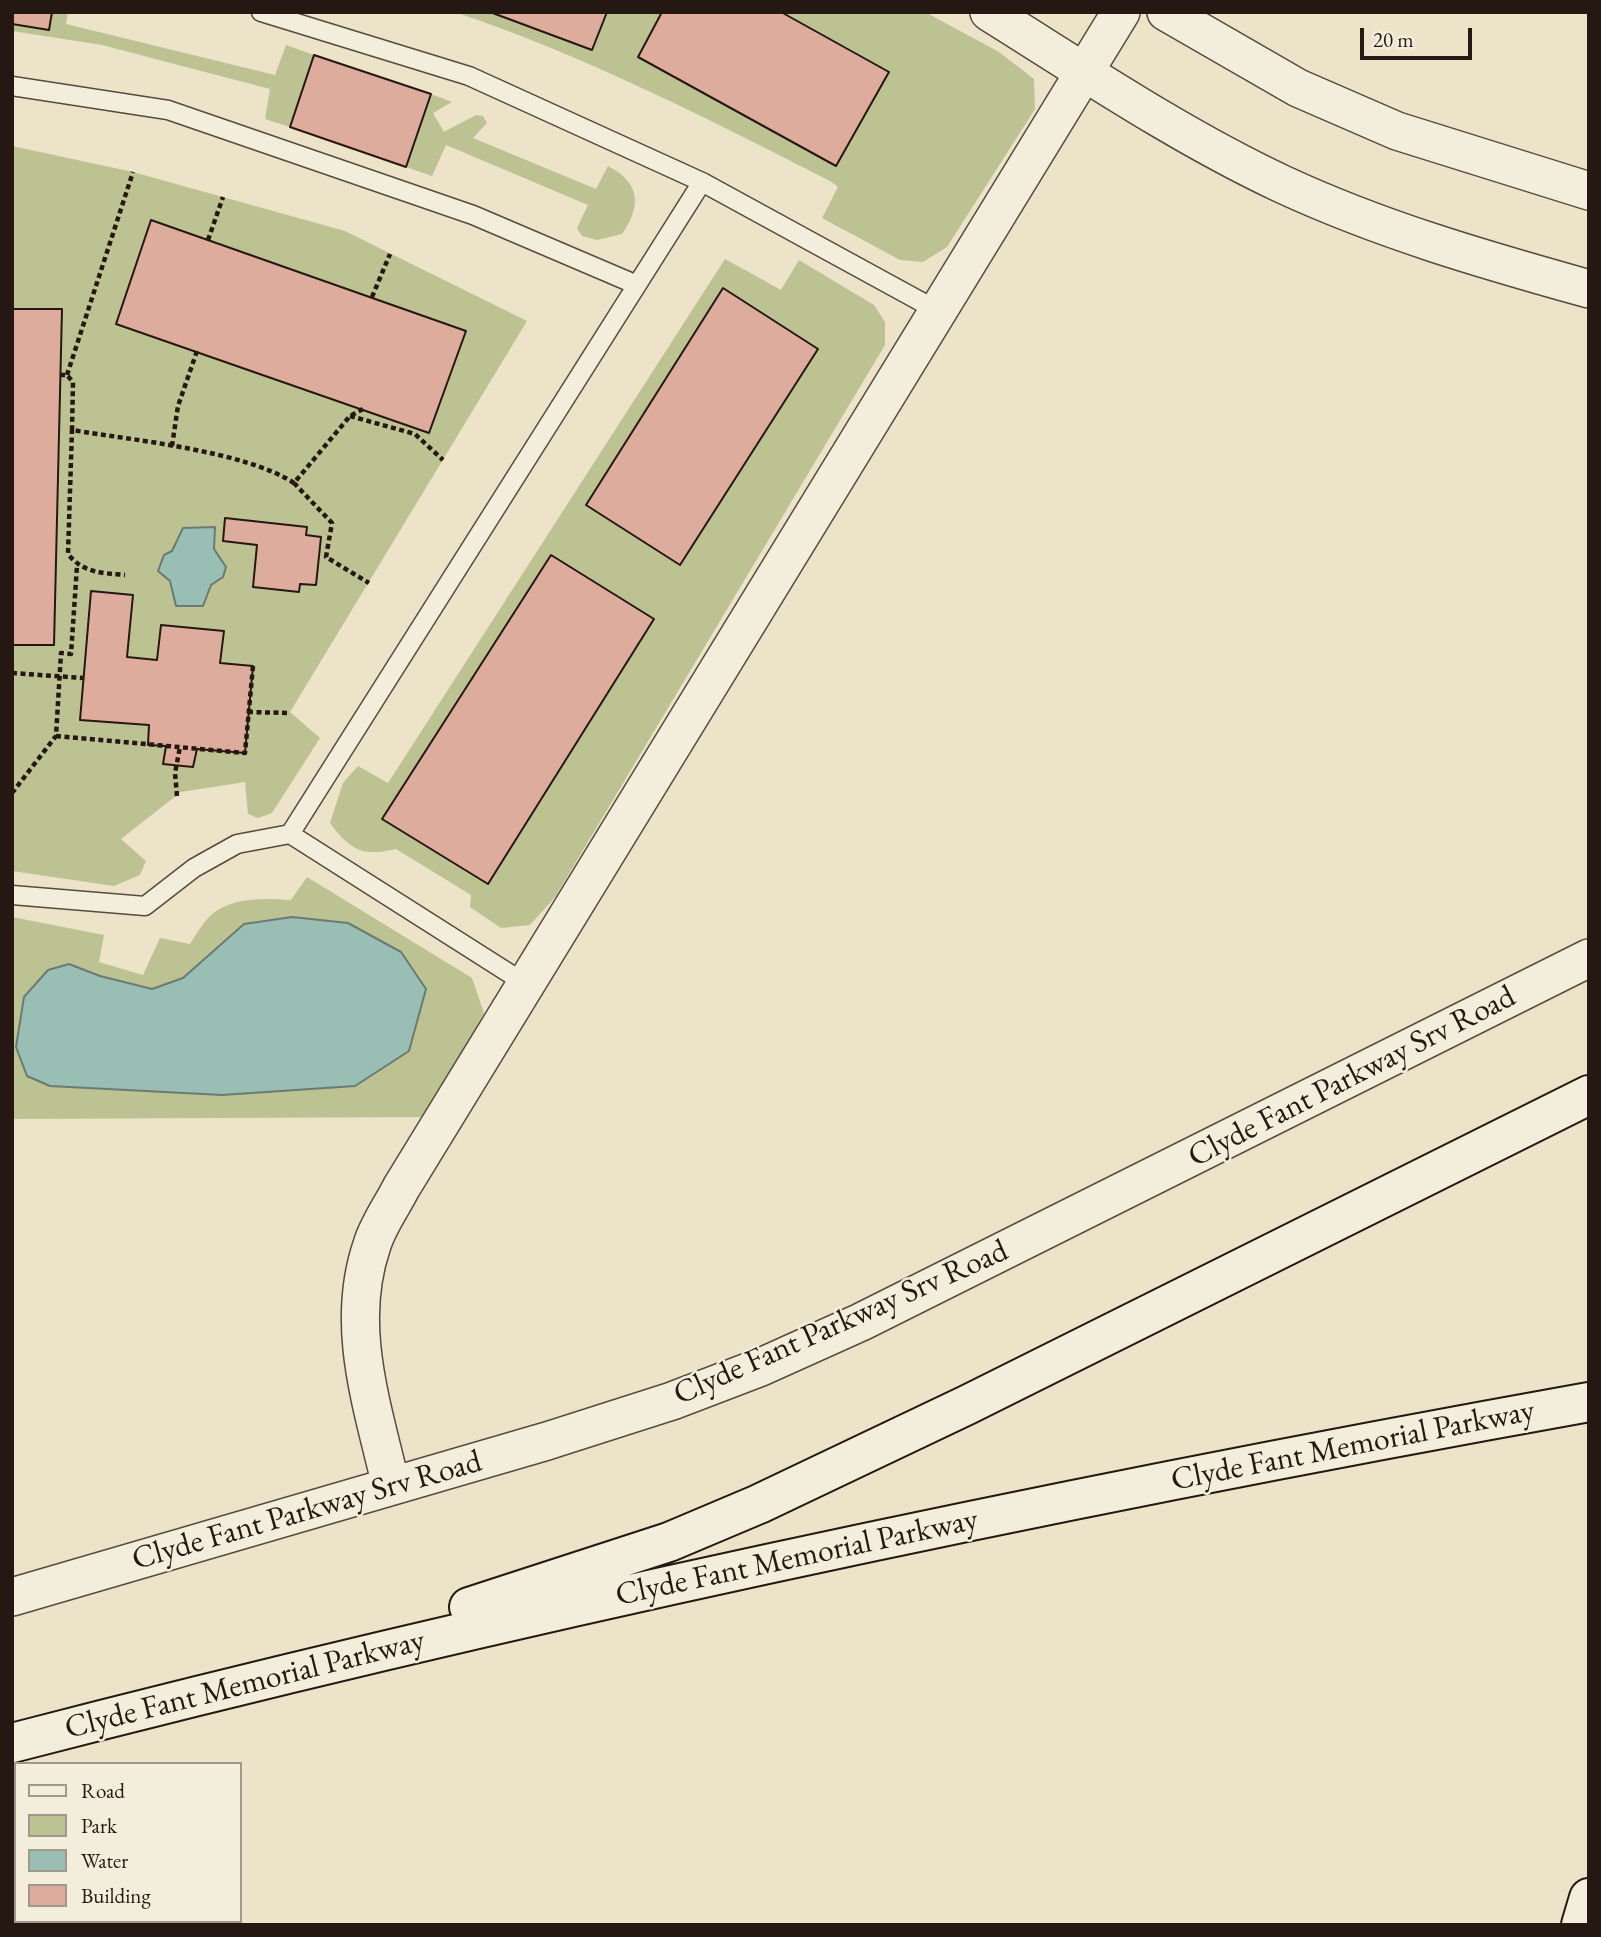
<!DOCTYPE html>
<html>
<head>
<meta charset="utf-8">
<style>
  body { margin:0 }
  #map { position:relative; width:1601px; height:1937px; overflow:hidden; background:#ece3c8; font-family:"EB Garamond",serif }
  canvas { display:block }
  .frame { position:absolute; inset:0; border:14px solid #251711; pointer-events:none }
  .legend { position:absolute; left:14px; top:1762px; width:228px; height:161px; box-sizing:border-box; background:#f3eddb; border:2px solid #a1978a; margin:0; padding:9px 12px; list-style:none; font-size:21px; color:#251711 }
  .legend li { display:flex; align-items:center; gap:14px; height:35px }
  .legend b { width:35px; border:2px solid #a1978a }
  .scale { position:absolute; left:1360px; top:28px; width:112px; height:32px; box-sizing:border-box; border:4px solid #251711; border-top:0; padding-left:9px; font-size:21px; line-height:24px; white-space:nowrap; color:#251711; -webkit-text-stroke:5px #f3eddb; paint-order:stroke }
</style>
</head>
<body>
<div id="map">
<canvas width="1601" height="1937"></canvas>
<div class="frame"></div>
<ul class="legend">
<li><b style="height:9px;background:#f3eddb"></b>Road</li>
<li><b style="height:19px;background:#bdc293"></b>Park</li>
<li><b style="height:19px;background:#99beb4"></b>Water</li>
<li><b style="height:19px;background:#ddac9d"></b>Building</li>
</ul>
<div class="scale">20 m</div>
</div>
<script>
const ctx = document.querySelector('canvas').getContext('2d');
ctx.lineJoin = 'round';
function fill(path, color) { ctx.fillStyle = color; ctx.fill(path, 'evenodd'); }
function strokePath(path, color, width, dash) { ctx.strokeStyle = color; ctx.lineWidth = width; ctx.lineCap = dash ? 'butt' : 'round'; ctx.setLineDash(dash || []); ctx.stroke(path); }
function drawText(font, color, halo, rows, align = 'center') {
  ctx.font = font + ' "EB Garamond",serif'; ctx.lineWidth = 5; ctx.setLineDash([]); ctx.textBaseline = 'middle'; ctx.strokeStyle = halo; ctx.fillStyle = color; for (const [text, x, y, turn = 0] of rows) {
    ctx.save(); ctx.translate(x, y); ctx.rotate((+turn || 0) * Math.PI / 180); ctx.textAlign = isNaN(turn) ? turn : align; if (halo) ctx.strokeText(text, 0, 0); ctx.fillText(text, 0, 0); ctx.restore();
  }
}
const green = new Path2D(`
  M 52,12 L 68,12 L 66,24 L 275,75 L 286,45 L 314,55 L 290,127 L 265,119 L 270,89 L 102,45 L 12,31 L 12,24 L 49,30 Z
  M 455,12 L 490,12 L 592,50 L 607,12 L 662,12 L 638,57 L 836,166 L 888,72 L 781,12 L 925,12 L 999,52 L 1034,79 L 1035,109 L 947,247 L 923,262 L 900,260 L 822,218 L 838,187 L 830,181 C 707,118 585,56 455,12 Z
  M 431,94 L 452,102 L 433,113 L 444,132 L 476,115 L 483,116 L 487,123 L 473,138 L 596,189 L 608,166 C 640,183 642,205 622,234 L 597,240 L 582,236 L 577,228 L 588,205 L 446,145 L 432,176 L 406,167 Z
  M 12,146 L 133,172 L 345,231 L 527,321 L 290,712 L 320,738 L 272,813 L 258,818 L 248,814 L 245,782 L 181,792 L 121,839 L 146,861 L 140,875 L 114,886 L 12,871 Z
  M 725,259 L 781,290 L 799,260 L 874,305 L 885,322 L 885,345 L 555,897 L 530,925 L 501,928 L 470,907 L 471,895 L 396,849 C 363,857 350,850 330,823 L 343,783 L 358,766 L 388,783 ZM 723,289 L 818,349 L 679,565 L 586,505 ZM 551,555 L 654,619 L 488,884 L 382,819 Z
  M 307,877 L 472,978 L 484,1013 L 427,1117 L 12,1119 L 12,917 L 104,935 L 99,962 L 143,975 L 160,938 L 190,944 C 196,935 202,924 210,916 C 231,897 264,898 291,900 Z`);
const water = new Path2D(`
  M 215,527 L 214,549 L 226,567 L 223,577 L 211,585 L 203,606 L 176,606 L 170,581 L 158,571 L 164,555 L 172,551 L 183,528 Z
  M 292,917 L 348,923 L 401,952 L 426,989 L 409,1051 L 355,1086 L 222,1095 L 50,1086 L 27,1076 L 16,1047 L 24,997 L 48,970 L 69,964 L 100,976 L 152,989 L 183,978 L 244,924 Z`);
const building = new Path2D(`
  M 12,12 L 52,12 L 49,30 L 12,24 Z
  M 490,12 L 607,12 L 592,50 Z
  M 662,12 L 781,12 L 889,72 L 836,166 L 638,57 Z
  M 314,55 L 431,94 L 406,167 L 290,127 Z
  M 151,220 L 466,331 L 429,433 L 116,324 Z
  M 723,288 L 818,349 L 680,565 L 586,505 Z
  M 12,309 L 62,309 L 54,645 L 12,645 Z
  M 225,518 L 307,527 L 306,535 L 321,537 L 316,585 L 300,584 L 299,592 L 253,587 L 257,545 L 223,541 Z
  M 551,555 L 654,619 L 488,884 L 382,819 Z
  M 91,591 L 133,595 L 127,657 L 157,660 L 161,625 L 224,631 L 220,663 L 253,666 L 245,753 L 197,749 L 193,767 L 163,764 L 166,746 L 148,745 L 149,725 L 80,720 Z`);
const path = new Path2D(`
  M 208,240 L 223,197
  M 372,297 L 390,254
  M 60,375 L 67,375 L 73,382 L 72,430 C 132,440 245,451 294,483
  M 67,375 L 133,172
  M 363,409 L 350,416 L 294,483 L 332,523 L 326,557 L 369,583
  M 350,416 L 415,434 L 443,460
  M 72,429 L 68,554 C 83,573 102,573 125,575
  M 172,446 L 178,406 L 197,351
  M 12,673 L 83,678
  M 248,712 L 290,713
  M 56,736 L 245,753 L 253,666
  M 12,793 L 56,736 L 61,653 L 71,654 L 77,566
  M 177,796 L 175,773 L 180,747`);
const lane = new Path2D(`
  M 261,12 L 469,76 L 702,182 L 938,311
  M 12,86 L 168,110 L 473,215 L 637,285
  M 290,834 L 702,182
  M 12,895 L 145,906 L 194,868 L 237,844 L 290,834 L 526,984`);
const street = new Path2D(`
  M 989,12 C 1085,72 1180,136 1282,184 C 1381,230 1485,260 1589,289
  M 1166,12 L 1298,88 L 1397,131 L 1589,191
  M 391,1486 C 373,1407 344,1326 372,1245 C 378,1225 392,1206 401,1188 L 1121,12
  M 12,1597 L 547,1441 L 672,1401 L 761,1367 L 861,1322 L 1589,958`);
const secondary = new Path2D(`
  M 469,1607 L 669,1542 L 759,1504 L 967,1405 L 1589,1095
  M 12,1743 C 533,1608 1059,1497 1589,1402
  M 1581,1925 L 1589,1898`);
const streetNames = [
  ["Clyde Fant Parkway Srv Road",1352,1077,-27],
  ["Clyde Fant Parkway Srv Road",841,1323,-24],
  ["Clyde Fant Memorial Parkway",1353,1446,-11],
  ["Clyde Fant Parkway Srv Road",307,1511,-16],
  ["Clyde Fant Memorial Parkway",797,1558,-12],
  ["Clyde Fant Memorial Parkway",245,1685,-14]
];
fill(green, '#bdc293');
fill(water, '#99beb4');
strokePath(water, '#6b7b73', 2);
fill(building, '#ddac9d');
strokePath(building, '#251711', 2);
strokePath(lane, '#574a3f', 21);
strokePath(street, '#574a3f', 40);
strokePath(secondary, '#251711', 42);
strokePath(path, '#251711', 4.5, [5, 3.5]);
strokePath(lane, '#f3eddb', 18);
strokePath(street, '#f3eddb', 37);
strokePath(secondary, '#f3eddb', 38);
drawText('32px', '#251711', '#f3eddb', streetNames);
</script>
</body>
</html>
